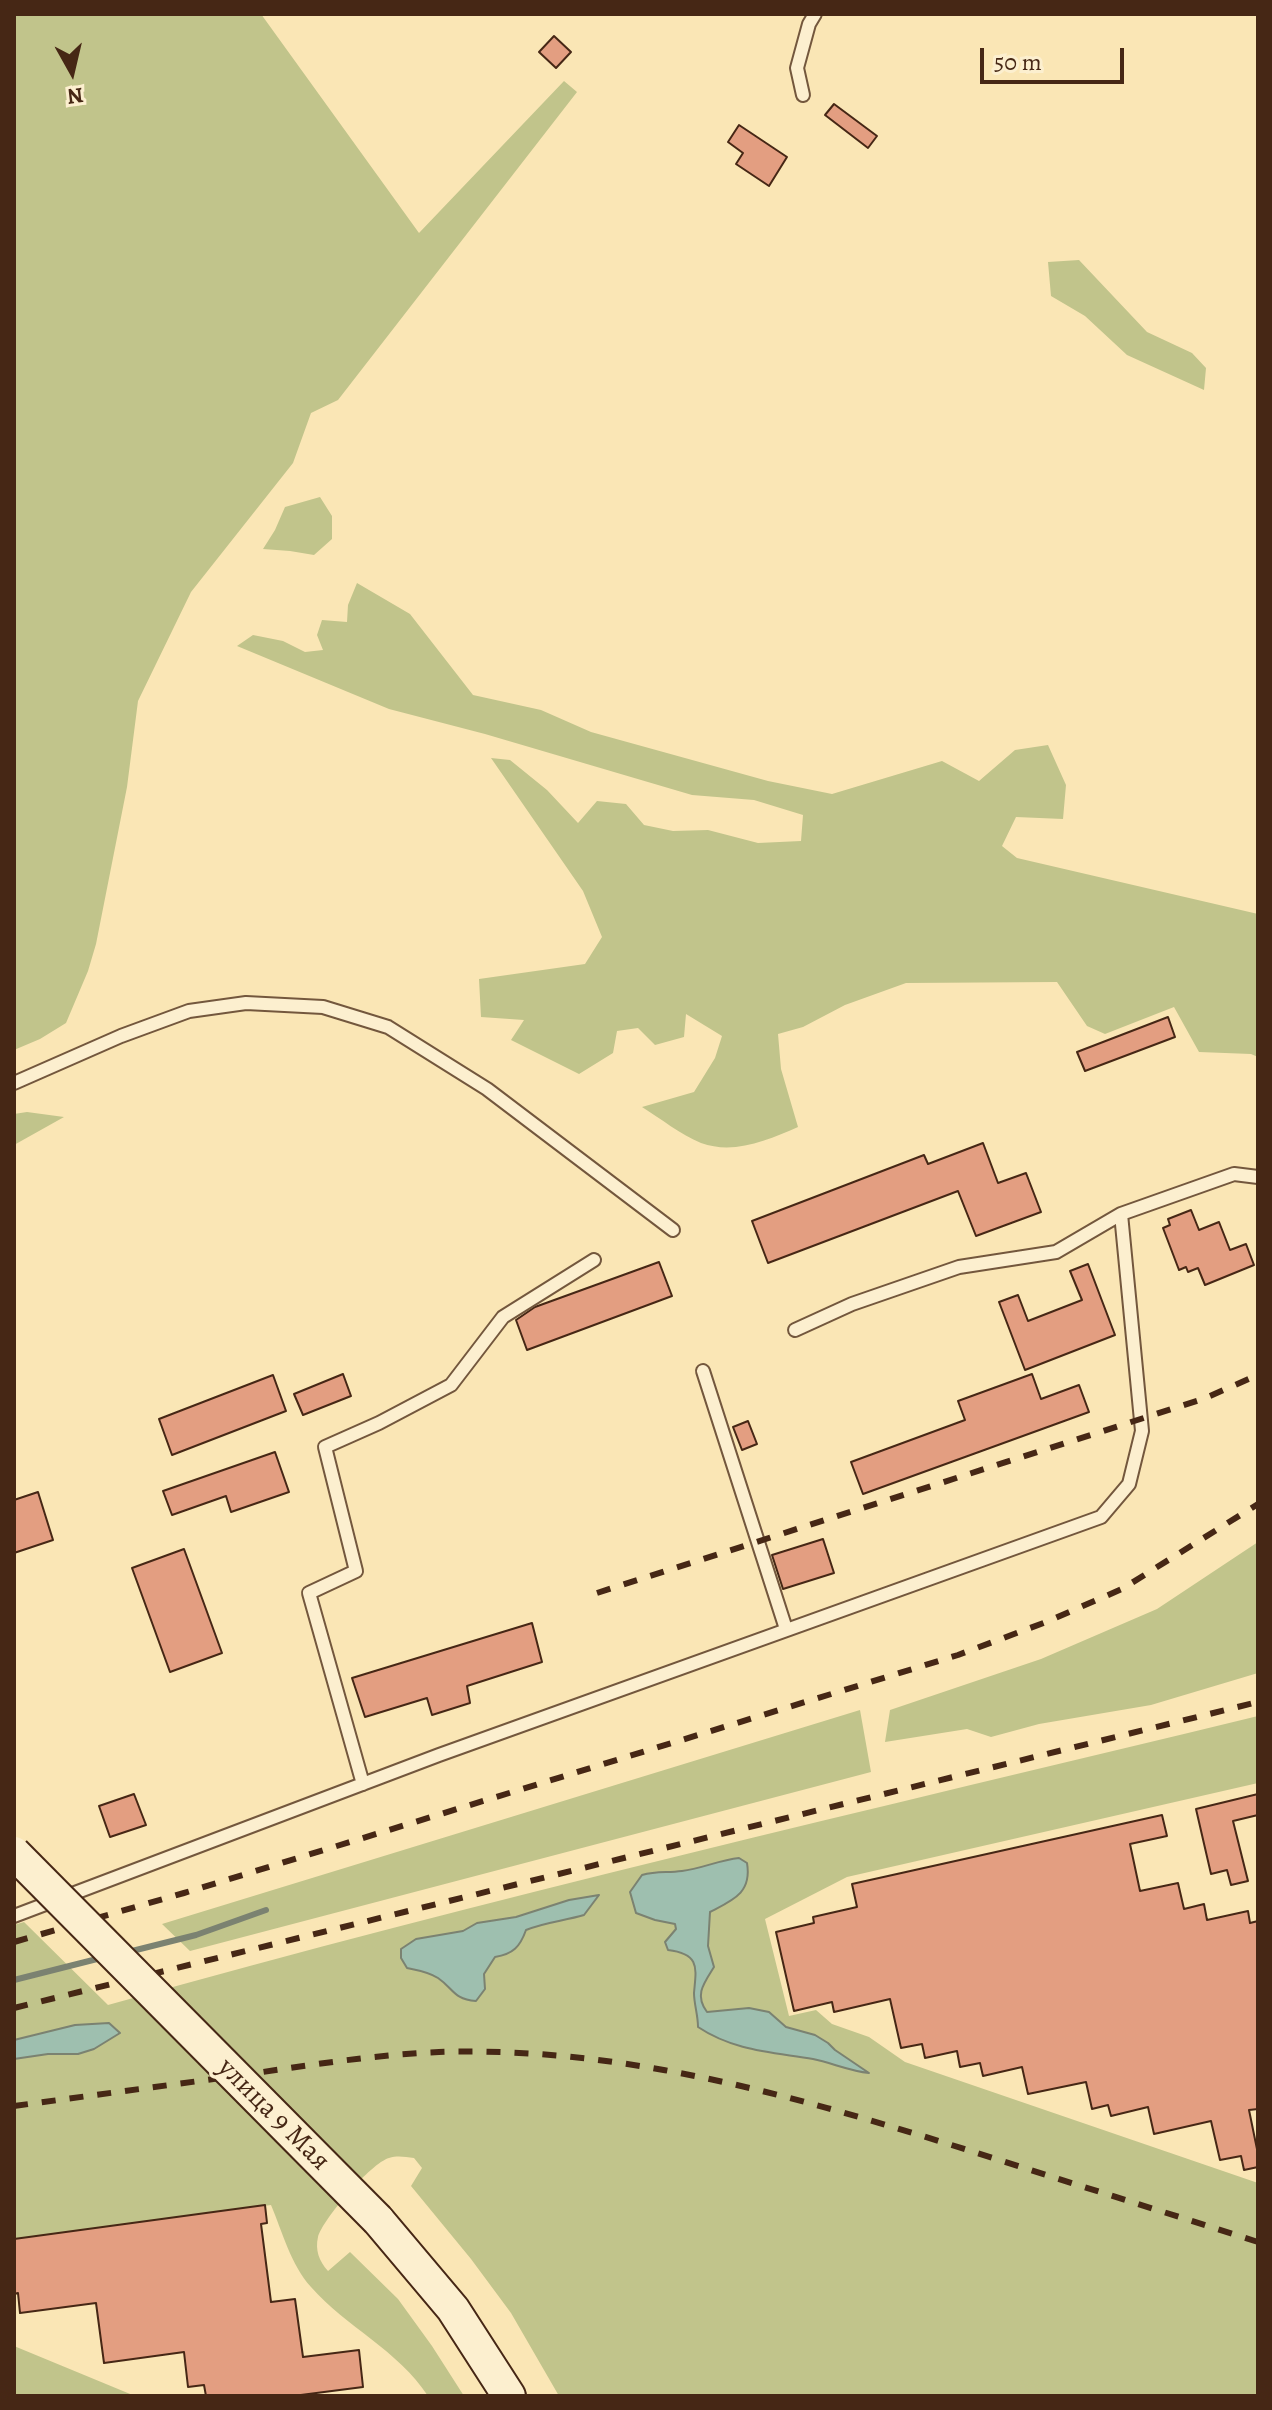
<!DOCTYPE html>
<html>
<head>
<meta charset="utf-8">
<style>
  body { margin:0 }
  #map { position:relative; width:1272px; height:2410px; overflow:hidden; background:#fae6b5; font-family:Alegreya,serif }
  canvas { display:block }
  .frame { position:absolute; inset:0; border:16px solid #462715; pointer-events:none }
  .north { position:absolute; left:32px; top:32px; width:80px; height:80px; -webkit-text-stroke:6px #fcefcf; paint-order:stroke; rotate:172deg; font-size:22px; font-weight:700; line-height:32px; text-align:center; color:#462715 }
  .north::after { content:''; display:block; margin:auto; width:28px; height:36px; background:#462715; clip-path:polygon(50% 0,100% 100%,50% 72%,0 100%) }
  .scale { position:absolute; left:980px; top:48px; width:144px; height:36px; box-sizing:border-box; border:4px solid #462715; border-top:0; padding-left:10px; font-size:24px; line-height:28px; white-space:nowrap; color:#462715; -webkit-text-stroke:6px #fcefcf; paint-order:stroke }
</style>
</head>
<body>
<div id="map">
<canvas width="1272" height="2410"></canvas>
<div class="frame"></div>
<div class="north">N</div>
<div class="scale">50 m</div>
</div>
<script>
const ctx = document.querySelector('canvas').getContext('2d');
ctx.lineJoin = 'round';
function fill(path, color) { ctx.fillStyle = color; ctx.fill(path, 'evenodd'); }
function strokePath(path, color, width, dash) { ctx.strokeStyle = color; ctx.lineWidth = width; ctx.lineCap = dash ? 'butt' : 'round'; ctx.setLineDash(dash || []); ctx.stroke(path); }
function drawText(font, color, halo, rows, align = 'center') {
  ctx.font = font + ' Alegreya,serif'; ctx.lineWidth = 7; ctx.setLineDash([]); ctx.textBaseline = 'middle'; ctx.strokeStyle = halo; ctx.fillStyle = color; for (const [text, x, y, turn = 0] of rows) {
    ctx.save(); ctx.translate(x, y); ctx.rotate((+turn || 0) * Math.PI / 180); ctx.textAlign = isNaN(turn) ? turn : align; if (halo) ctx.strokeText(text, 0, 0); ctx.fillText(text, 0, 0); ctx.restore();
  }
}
const green = new Path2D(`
  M 14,14 L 261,14 L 419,233 L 564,81 L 577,92 L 338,400 L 311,413 L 293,463 L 191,592 L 138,701 L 127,787 L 96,944 L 88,971 L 66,1023 L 40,1039 L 14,1050 Z
  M 1079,260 L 1147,332 L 1192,353 L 1206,368 L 1204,390 L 1127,355 L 1085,316 L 1051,296 L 1048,262 Z
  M 320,497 L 332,516 L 332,539 L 314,555 L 290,551 L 263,549 L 275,530 L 285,507 Z
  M 357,583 L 410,614 L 473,695 L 541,710 L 591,732 L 768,781 L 832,794 L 942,761 L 979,781 L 1015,750 L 1048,745 L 1066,785 L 1063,819 L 1016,817 L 1002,846 L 1017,858 L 1258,914 L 1258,1057 L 1251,1054 L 1199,1052 L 1174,1007 L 1105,1034 L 1087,1026 L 1057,982 L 906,983 L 845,1005 L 803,1027 L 778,1034 L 781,1069 L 798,1127 C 768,1140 734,1155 701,1143 C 681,1135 660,1118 642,1107 L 694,1092 L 715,1058 L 722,1036 L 686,1014 L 684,1037 L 655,1045 L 638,1028 L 617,1031 L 613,1053 L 579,1074 L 511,1040 L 524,1020 L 481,1017 L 479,979 L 585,964 L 602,937 L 583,891 L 491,758 L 510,760 L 547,790 L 578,823 L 597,801 L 626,804 L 644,825 L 673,831 L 708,830 L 758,843 L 801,841 L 803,815 L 754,800 L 692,795 L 485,734 L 389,709 L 237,646 L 253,635 L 283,641 L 305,652 L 323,650 L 317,635 L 322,620 L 347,622 L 348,605 Z
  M 27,1112 L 64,1117 L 14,1145 L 14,1114 Z
  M 1258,1542 L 1258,1673 L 1151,1705 L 1039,1724 L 991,1737 L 967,1729 L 885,1742 L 890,1710 L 1041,1659 L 1157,1609 Z
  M 860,1710 L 871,1772 L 190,1951 L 162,1924 Z
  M 1258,1716 L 1258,1783 L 847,1877 L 765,1919 L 789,2016 L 816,2010 L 832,2024 L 869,2037 L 905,2062 L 1258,2183 L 1258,2396 L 559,2396 L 511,2313 L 471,2259 L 411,2186 L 422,2168 L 414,2158 C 405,2157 398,2155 389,2158 C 371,2163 323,2219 318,2237 C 315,2250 319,2261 328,2271 L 350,2252 L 398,2299 L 432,2346 L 464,2396 L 428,2396 C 398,2350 346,2327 311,2287 C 291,2265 282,2231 271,2205 L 14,2239 L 14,1925 L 24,1922 L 108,2005 C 488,1898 874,1809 1258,1716 Z
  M 14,2346 L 135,2396 L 14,2396 Z`);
const water = new Path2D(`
  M 739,1858 L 747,1863 C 752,1893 733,1900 710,1912 L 708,1946 L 714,1967 C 704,1983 694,1995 707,2012 L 749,2008 L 769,2012 L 786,2027 L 815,2035 L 828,2043 L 835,2050 L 869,2073 C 850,2071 832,2063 813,2059 C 772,2052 734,2051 698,2027 C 698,2015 694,2004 694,1993 C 696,1969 701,1954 668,1950 L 665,1942 L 676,1929 L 675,1924 L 655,1920 L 636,1913 L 630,1892 L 642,1875 C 657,1871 667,1873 682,1871 C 701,1869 719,1860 739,1858 Z
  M 599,1895 L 584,1915 C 564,1921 545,1922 526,1930 C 520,1947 513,1954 495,1957 L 484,1974 L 485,1989 L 476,2001 C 453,1999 454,1989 438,1978 C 429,1972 417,1970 407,1968 L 401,1958 L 401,1949 L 416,1939 L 463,1931 L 477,1923 L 516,1917 L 569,1900 Z
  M 109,2023 L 120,2033 L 94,2049 L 78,2054 L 48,2054 L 14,2059 L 14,2040 L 75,2025 Z`);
const stream = new Path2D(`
  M 128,1952 L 196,1935 L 266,1910
  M 14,1980 L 101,1958`);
const building = new Path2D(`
  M 554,36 L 571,52 L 556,68 L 539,52 Z
  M 834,104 L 877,136 L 868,148 L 825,115 Z
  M 739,125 L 787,157 L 769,186 L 736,164 L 743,153 L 728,142 Z
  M 1168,1017 L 1175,1037 L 1085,1071 L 1077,1052 Z
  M 983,1143 L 998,1183 L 1026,1173 L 1041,1212 L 976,1236 L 958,1191 L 768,1263 L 752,1221 L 924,1155 L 928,1164 Z
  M 1191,1210 L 1199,1230 L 1219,1222 L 1230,1250 L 1246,1244 L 1254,1265 L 1205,1285 L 1198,1268 L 1188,1272 L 1186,1267 L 1179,1270 L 1163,1228 L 1170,1225 L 1168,1219 Z
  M 659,1262 L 672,1296 L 527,1350 L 516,1320 L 535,1307 Z
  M 1088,1264 L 1115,1335 L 1025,1370 L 999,1302 L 1018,1295 L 1028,1321 L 1082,1300 L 1070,1271 Z
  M 343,1374 L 351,1396 L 303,1415 L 294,1394 Z
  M 1032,1374 L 1041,1399 L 1079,1385 L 1089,1412 L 863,1494 L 851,1462 L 965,1420 L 958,1401 Z
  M 273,1375 L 286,1411 L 172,1455 L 159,1419 Z
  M 748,1421 L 757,1444 L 742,1450 L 733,1427 Z
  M 275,1452 L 289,1492 L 231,1512 L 226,1496 L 172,1515 L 163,1491 Z
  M 38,1492 L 53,1540 L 14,1553 L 14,1500 Z
  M 823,1539 L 834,1573 L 783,1589 L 772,1555 Z
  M 184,1549 L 222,1653 L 170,1672 L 132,1568 Z
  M 532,1623 L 542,1662 L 467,1686 L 470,1703 L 432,1715 L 427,1698 L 365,1717 L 352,1678 Z
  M 134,1794 L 146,1825 L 110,1837 L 99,1806 Z
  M 1258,1794 L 1258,1815 L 1233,1821 L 1248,1881 L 1231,1885 L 1227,1870 L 1211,1874 L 1196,1809 Z
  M 1162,1815 L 1167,1836 L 1130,1844 L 1140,1891 L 1178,1883 L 1184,1909 L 1204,1904 L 1207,1920 L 1248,1911 L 1250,1923 L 1258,1921 L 1258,2109 L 1249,2110 L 1258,2154 L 1258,2167 L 1244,2170 L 1241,2156 L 1220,2160 L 1211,2121 L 1154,2134 L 1148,2107 L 1111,2116 L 1108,2105 L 1092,2109 L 1086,2082 L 1028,2094 L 1022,2067 L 983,2076 L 980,2063 L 960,2067 L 957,2051 L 925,2058 L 922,2044 L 901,2048 L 890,1999 L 834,2012 L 832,2002 L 794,2011 L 776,1932 L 814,1923 L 813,1917 L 857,1907 L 852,1884 Z
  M 265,2205 L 267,2223 L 261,2224 L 271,2302 L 295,2299 L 303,2357 L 359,2350 L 363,2387 L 293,2396 L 206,2396 L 204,2385 L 188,2387 L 184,2352 L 104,2363 L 96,2303 L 20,2313 L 18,2293 L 14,2294 L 14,2239 Z`);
const lane = new Path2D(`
  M 803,95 L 797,68 L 809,24 L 815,14
  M 14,1083 L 121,1036 L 189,1011 L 246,1003 L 323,1007 L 388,1027 L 487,1089 L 673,1230
  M 795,1330 L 852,1304 L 959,1267 L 1056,1252 L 1121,1214
  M 703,1371 L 786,1629
  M 363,1784 L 309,1593 L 356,1571 L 325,1447 L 379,1423 L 451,1385 L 503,1317 L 594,1260
  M 14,1916 L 439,1755 L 1101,1517 L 1129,1484 L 1142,1431 L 1121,1214 L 1234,1174 L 1258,1177`);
const secondary = new Path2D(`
  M 378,2220 L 453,2309 L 509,2396`);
const rail = new Path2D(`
  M 597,1593 L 1203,1399 L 1258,1375
  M 14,1942 L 184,1893 L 958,1655 L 1046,1622 L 1122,1589 L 1258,1504
  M 14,2008 L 1258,1702
  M 14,2106 C 88,2096 162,2086 236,2076 C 303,2066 371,2055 439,2052 C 625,2046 803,2098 977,2153 C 1071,2183 1164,2212 1258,2242`);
const secondaryBridge = new Path2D(`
  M 14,1853 L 378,2220`);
const streetNames = [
  ["улица 9 Мая",273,2115,45]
];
fill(green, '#c1c48b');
fill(water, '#9ebfaf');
strokePath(water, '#7b8271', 2);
strokePath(stream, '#7b8271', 6);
fill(building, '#e39e81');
strokePath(building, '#462715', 2);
strokePath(lane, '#73573d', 16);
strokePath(secondary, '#462715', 36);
strokePath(lane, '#fcefcf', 12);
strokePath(secondary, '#fcefcf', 32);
strokePath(rail, '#462715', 6, [14, 14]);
strokePath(secondaryBridge, '#462715', 36, []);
strokePath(secondaryBridge, '#fcefcf', 32);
drawText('28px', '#462715', '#fcefcf', streetNames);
</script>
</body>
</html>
